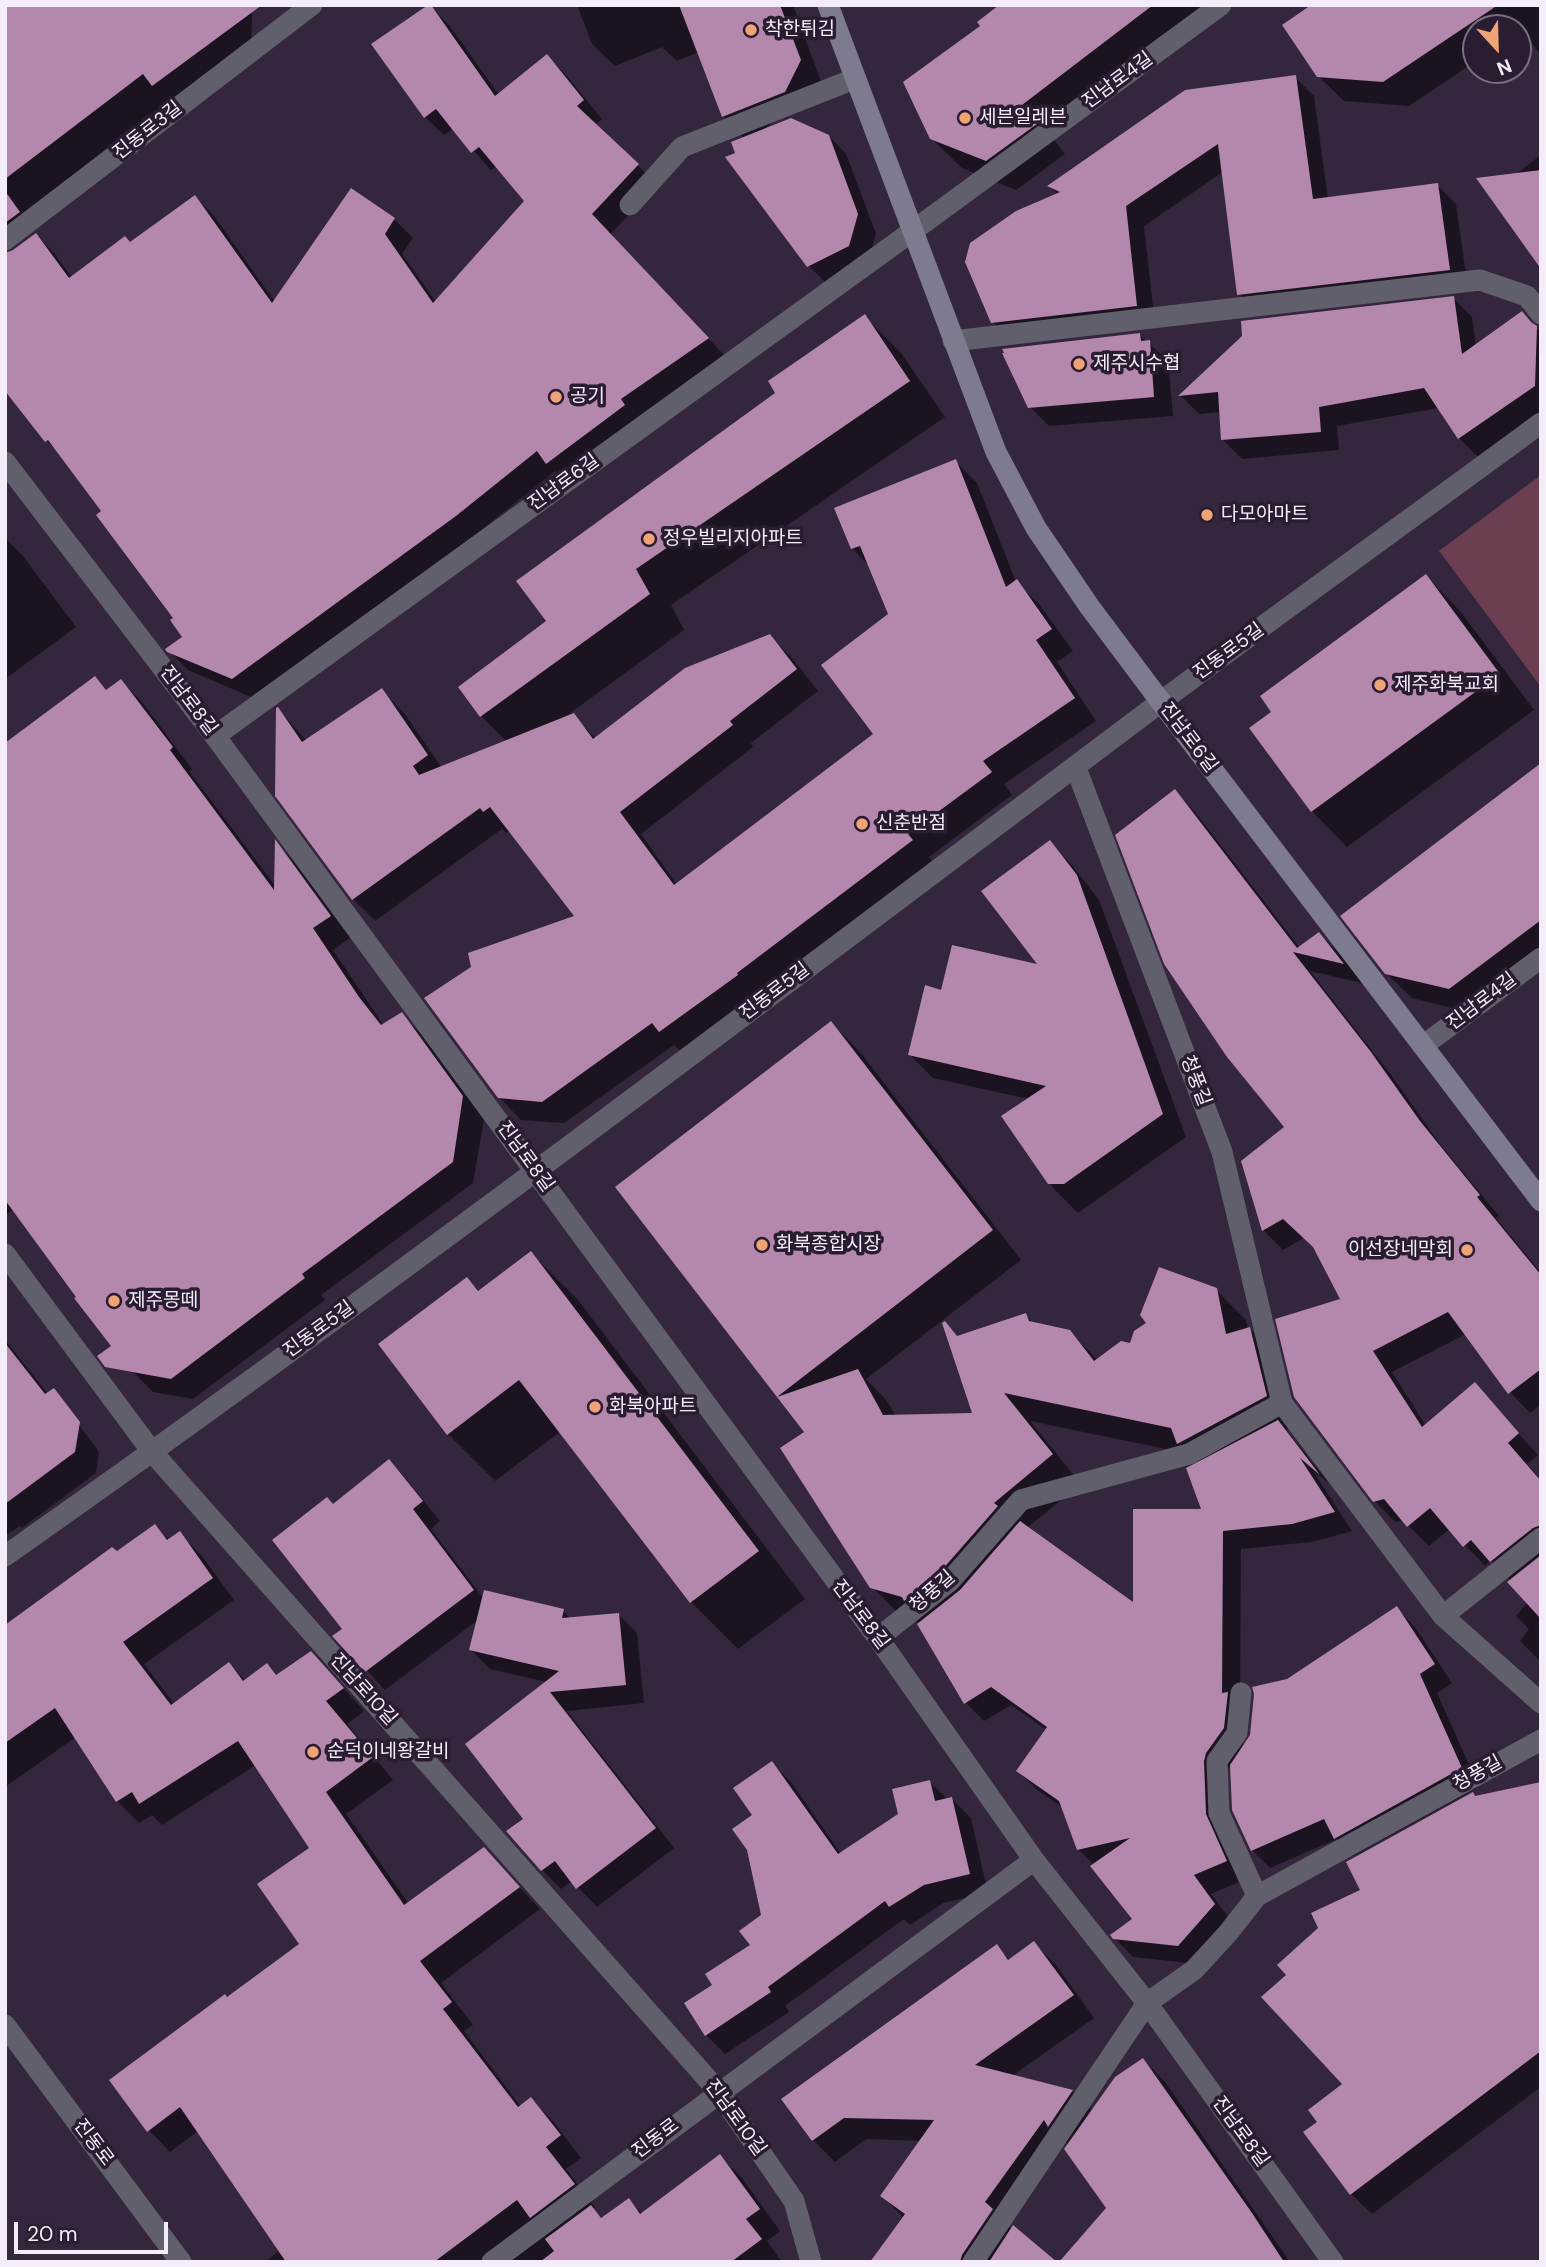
<!DOCTYPE html>
<html>
<head>
<meta charset="utf-8">
<style>
  body { margin:0 }
  #map { position:relative; width:1546px; height:2267px; overflow:hidden; background:#34263c; font-family:"DM Sans",sans-serif }
  canvas { display:block }
  .frame { position:absolute; inset:0; border:7px solid #f5ecfa; pointer-events:none }
  .north { position:absolute; left:1462px; top:14px; width:70px; height:70px; box-sizing:border-box; background:#2a1c31; border:2px solid #7b6f81; border-radius:50%; rotate:158deg; font-size:19px; font-weight:700; line-height:28px; text-align:center; color:#f5ecfa }
  .north::after { content:''; display:block; margin:auto; width:24px; height:32px; background:#efa377; clip-path:polygon(50% 0,100% 100%,50% 72%,0 100%) }
  .scale { position:absolute; left:14px; top:2222px; width:154px; height:32px; box-sizing:border-box; border:4px solid #f5ecfa; border-top:0; padding-left:9px; font-size:21px; line-height:24px; white-space:nowrap; color:#f5ecfa; -webkit-text-stroke:5px #2a1c31; paint-order:stroke }
</style>
</head>
<body>
<div id="map">
<canvas width="1546" height="2267"></canvas>
<div class="frame"></div>
<div class="north">N</div>
<div class="scale">20 m</div>
</div>
<script>
const ctx = document.querySelector('canvas').getContext('2d');
ctx.lineJoin = 'round';
function fill(path, color) { ctx.fillStyle = color; ctx.fill(path, 'evenodd'); }
function strokePath(path, color, width, dash) { ctx.strokeStyle = color; ctx.lineWidth = width; ctx.lineCap = dash ? 'butt' : 'round'; ctx.setLineDash(dash || []); ctx.stroke(path); }
function drawText(font, color, halo, rows, align = 'center') {
  ctx.font = font + ' "DM Sans","Noto Sans KR",sans-serif'; ctx.lineWidth = 7; ctx.setLineDash([]); ctx.textBaseline = 'middle'; ctx.strokeStyle = halo; ctx.fillStyle = color; for (const [text, x, y, turn = 0] of rows) {
    ctx.save(); ctx.translate(x, y); ctx.rotate((+turn || 0) * Math.PI / 180); ctx.textAlign = isNaN(turn) ? turn : align; if (halo) ctx.strokeText(text, 0, 0); ctx.fillText(text, 0, 0); ctx.restore();
  }
}
const green = new Path2D(`
  M 1541,475 L 1541,687 L 1439,551 Z`);
const shadow = new Path2D(`
  M 5,5 L 252,12 L 251,61 L 5,250 Z
  M 577,5 L 793,5 L 822,84 L 759,133 L 745,139 L 723,116 L 699,52 L 677,61 L 662,47 L 615,66 L 592,44 Z
  M 1002,5 L 1224,5 L 1051,136 L 1065,154 L 1016,190 L 962,168 L 931,138 L 983,26 Z
  M 1314,5 L 1541,5 L 1541,55 L 1522,31 L 1518,33 L 1518,28 L 1476,28 L 1476,61 L 1409,106 L 1344,101 L 1318,76 Z
  M 430,6 L 449,25 L 499,95 L 547,56 L 566,75 L 602,119 L 595,125 L 657,184 L 610,235 L 727,358 L 566,481 L 555,471 L 475,535 L 251,697 L 188,670 L 168,650 L 185,637 L 175,618 L 104,512 L 63,457 L 47,441 L 6,255 L 36,235 L 55,254 L 72,278 L 130,244 L 195,197 L 214,216 L 275,302 L 394,219 L 413,238 L 402,254 L 436,302 L 526,201 L 497,166 L 491,170 L 454,128 L 444,135 L 425,117 Z
  M 1295,77 L 1314,96 L 1328,199 L 1437,185 L 1456,204 L 1468,289 L 1258,313 L 1239,294 L 1223,172 L 1144,226 L 1155,325 L 1012,342 L 993,322 L 1058,195 L 1050,186 Z
  M 828,135 L 846,154 L 876,234 L 867,265 L 827,284 L 808,265 Z
  M 1541,155 L 1541,266 L 1515,175 Z
  M 1453,298 L 1472,317 L 1476,346 L 1521,313 L 1541,332 L 1541,414 L 1478,457 L 1459,438 L 1439,408 L 1337,426 L 1339,450 L 1242,459 L 1223,440 L 1221,412 L 1199,414 L 1181,396 Z
  M 865,317 L 901,353 L 945,417 L 671,605 L 684,630 L 565,717 L 573,715 L 596,739 L 769,636 L 792,658 L 818,691 L 751,743 L 753,747 L 641,834 L 677,885 L 876,734 L 890,614 L 870,567 L 852,548 L 955,461 L 977,483 L 1016,582 L 1039,604 L 1073,651 L 1057,662 L 1096,721 L 1004,784 L 1012,795 L 929,857 L 934,863 L 682,1052 L 674,1045 L 564,1123 L 521,1120 L 499,1097 L 577,917 L 510,830 L 506,833 L 502,829 L 375,921 L 353,899 L 277,795 L 278,709 L 307,741 L 382,691 L 404,713 L 442,768 L 507,742 L 481,716 L 549,622 L 778,393 Z
  M 1139,334 L 1168,361 L 1173,416 L 1049,426 L 1030,407 Z
  M 5,538 L 23,556 L 76,627 L 5,679 Z
  M 1426,576 L 1461,612 L 1534,710 L 1347,847 L 1312,811 L 1274,712 Z
  M 95,678 L 108,691 L 121,681 L 142,702 L 192,769 L 189,771 L 276,887 L 276,843 L 295,863 L 351,937 L 333,950 L 380,1020 L 384,1026 L 401,1014 L 422,1035 L 484,1119 L 473,1183 L 321,1295 L 325,1300 L 193,1399 L 153,1392 L 131,1370 L 14,1209 L 5,1215 L 5,745 Z
  M 1541,765 L 1541,964 L 1475,1014 L 1412,998 L 1386,973 Z
  M 1175,791 L 1195,812 L 1300,948 L 1319,934 L 1340,954 L 1362,983 L 1310,971 L 1391,1075 L 1440,1144 L 1499,1216 L 1496,1218 L 1541,1273 L 1541,1405 L 1530,1413 L 1510,1392 L 1466,1334 L 1392,1372 L 1426,1426 L 1475,1385 L 1538,1455 L 1527,1464 L 1541,1480 L 1541,1662 L 1520,1641 L 1529,1629 L 1516,1616 L 1528,1602 L 1511,1581 L 1491,1560 L 1485,1566 L 1450,1529 L 1429,1546 L 1403,1520 L 1395,1522 L 1375,1501 L 1343,1300 L 1315,1248 L 1304,1238 L 1283,1250 L 1263,1230 L 1286,1127 Z
  M 1049,842 L 1072,865 L 1099,900 L 1186,1137 L 1078,1213 L 1055,1190 L 1003,1117 L 1029,1099 L 933,1078 L 910,1055 L 943,992 L 1042,967 Z
  M 831,1023 L 860,1052 L 1021,1260 L 866,1379 L 887,1401 L 896,1416 L 974,1415 L 945,1323 L 959,1338 L 1025,1315 L 1034,1324 L 1070,1332 L 1098,1360 L 1131,1345 L 1216,1290 L 1246,1320 L 1248,1330 L 1250,1329 L 1279,1358 L 1295,1426 L 1286,1430 L 1329,1483 L 1313,1471 L 1352,1531 L 1312,1542 L 1241,1549 L 1240,1707 L 1246,1712 L 1242,1750 L 1288,1681 L 1397,1609 L 1415,1627 L 1452,1683 L 1437,1693 L 1479,1787 L 1353,1856 L 1337,1839 L 1270,1868 L 1252,1850 L 1234,1809 L 1232,1762 L 1222,1781 L 1244,1880 L 1211,1894 L 1233,1923 L 1197,1964 L 1133,1957 L 1112,1935 L 1134,1920 L 1094,1865 L 1078,1849 L 1063,1808 L 1036,1789 L 1018,1771 L 1047,1730 L 1011,1705 L 984,1721 L 965,1702 L 921,1623 L 902,1617 L 872,1587 L 807,1433 L 618,1187 ZM 1030,1421 L 1190,1454 L 1200,1463 L 1204,1510 L 1134,1605 L 1027,1528 L 1081,1484 Z
  M 531,1253 L 578,1300 L 805,1599 L 738,1649 L 691,1602 L 561,1431 L 495,1481 L 448,1434 L 467,1279 L 480,1292 Z
  M 5,1340 L 48,1394 L 71,1414 L 99,1452 L 96,1473 L 22,1528 L 20,1526 L 5,1536 Z
  M 389,1461 L 407,1480 L 440,1521 L 431,1529 L 484,1599 L 563,1611 L 571,1619 L 618,1614 L 637,1633 L 644,1703 L 567,1711 L 674,1848 L 597,1907 L 572,1881 L 561,1889 L 542,1870 L 525,1819 L 547,1682 L 490,1669 L 471,1650 L 478,1620 L 385,1690 L 335,1636 L 345,1629 L 334,1506 Z
  M 155,1526 L 170,1541 L 179,1533 L 201,1555 L 234,1600 L 144,1664 L 174,1704 L 229,1664 L 246,1681 L 267,1665 L 277,1676 L 332,1675 L 364,1711 L 347,1724 L 393,1780 L 346,1814 L 409,1904 L 484,1849 L 540,1909 L 441,1983 L 473,2025 L 464,2031 L 521,2107 L 531,2099 L 553,2121 L 581,2158 L 566,2169 L 595,2207 L 592,2209 L 602,2219 L 629,2200 L 643,2214 L 720,2156 L 742,2178 L 780,2231 L 767,2241 L 782,2262 L 265,2262 L 280,2250 L 198,2131 L 170,2152 L 149,2130 L 227,1999 L 301,1945 L 311,1849 L 256,1765 L 162,1825 L 152,1815 L 139,1823 L 117,1801 L 76,1737 L 5,1787 L 5,1626 Z
  M 772,1763 L 791,1782 L 841,1854 L 900,1815 L 930,1782 L 948,1800 L 952,1799 L 971,1818 L 988,1893 L 943,1903 L 910,1925 L 904,1919 L 785,2006 L 789,2012 L 725,2054 L 706,2035 L 686,2003 L 714,1986 L 752,1946 L 763,1916 L 754,1815 Z
  M 1541,1784 L 1541,2087 L 1372,2214 L 1351,2194 L 1319,2123 L 1345,2084 L 1288,1975 L 1362,1891 L 1476,1798 Z
  M 1034,1943 L 1056,1965 L 1094,2018 L 1012,2076 L 1072,2091 L 1093,2112 L 1143,2060 L 1165,2082 L 1290,2262 L 1061,2262 L 1108,2208 L 1066,2142 L 1006,2224 L 1055,2262 L 872,2262 L 904,2218 L 882,2196 L 922,2141 L 866,2139 L 835,2162 L 813,2140 L 997,1947 L 1010,1960 Z`);
const building = new Path2D(`
  M 5,5 L 262,5 L 152,86 L 143,74 L 5,179 Z
  M 428,5 L 431,5 L 495,96 L 547,54 L 584,100 L 577,106 L 639,164 L 592,214 L 709,338 L 621,399 L 625,405 L 546,464 L 537,451 L 456,516 L 232,679 L 167,652 L 165,649 L 182,637 L 170,620 L 173,618 L 96,515 L 101,511 L 48,440 L 45,442 L 5,391 L 5,253 L 13,250 L 36,233 L 69,278 L 125,236 L 130,242 L 195,195 L 272,303 L 351,188 L 395,218 L 385,234 L 433,303 L 524,201 L 479,147 L 471,153 L 436,109 L 424,118 L 371,44 Z
  M 679,5 L 780,5 L 801,60 L 785,92 L 722,117 Z
  M 999,5 L 1153,5 L 1022,105 L 1037,124 L 986,161 L 930,139 L 903,82 L 980,26 L 977,22 Z
  M 1311,5 L 1498,5 L 1383,82 L 1317,77 L 1282,25 Z
  M 1296,75 L 1313,199 L 1438,183 L 1450,270 L 1237,295 L 1218,144 L 1126,206 L 1137,306 L 991,323 L 965,262 L 970,243 L 1016,211 L 1060,192 L 1047,186 L 1185,90 Z
  M 791,118 L 829,135 L 858,214 L 849,246 L 807,267 L 725,157 L 735,153 L 731,142 Z
  M 1541,170 L 1541,269 L 1476,178 Z
  M 5,191 L 20,212 L 5,223 Z
  M 1454,296 L 1462,354 L 1522,311 L 1531,322 L 1537,326 L 1535,386 L 1458,439 L 1424,388 L 1319,407 L 1321,432 L 1221,440 L 1218,392 L 1178,396 L 1242,336 L 1241,321 Z
  M 865,314 L 910,381 L 636,569 L 650,594 L 480,717 L 458,687 L 546,621 L 516,581 L 775,393 L 768,381 Z
  M 1140,333 L 1141,341 L 1150,340 L 1154,397 L 1028,408 L 1002,353 L 1004,353 L 1002,349 Z
  M 956,459 L 1006,587 L 1017,579 L 1052,629 L 1036,640 L 1075,698 L 983,761 L 992,772 L 908,834 L 913,840 L 737,973 L 738,975 L 659,1032 L 652,1023 L 542,1102 L 498,1098 L 424,998 L 471,967 L 468,953 L 574,916 L 490,807 L 483,812 L 480,808 L 352,900 L 275,796 L 276,708 L 278,707 L 302,742 L 382,688 L 428,755 L 413,766 L 419,775 L 574,713 L 593,739 L 685,668 L 770,634 L 797,669 L 730,721 L 733,725 L 620,812 L 674,885 L 873,734 L 821,665 L 888,614 L 860,546 L 851,549 L 834,508 Z
  M 1426,574 L 1500,674 L 1311,812 L 1249,728 L 1271,712 L 1260,696 Z
  M 95,676 L 106,690 L 121,679 L 173,747 L 170,750 L 274,890 L 275,839 L 331,916 L 313,928 L 359,997 L 381,1025 L 402,1012 L 463,1096 L 453,1162 L 302,1274 L 305,1278 L 171,1379 L 105,1367 L 97,1356 L 111,1346 L 74,1298 L 76,1297 L 5,1200 L 5,743 Z
  M 1541,763 L 1541,920 L 1449,989 L 1385,974 L 1340,916 Z
  M 1175,789 L 1297,948 L 1319,932 L 1344,964 L 1293,952 L 1371,1052 L 1420,1121 L 1480,1195 L 1477,1197 L 1541,1275 L 1541,1369 L 1508,1394 L 1448,1312 L 1373,1351 L 1422,1427 L 1475,1382 L 1519,1433 L 1508,1443 L 1541,1481 L 1541,1525 L 1533,1528 L 1490,1562 L 1471,1540 L 1463,1547 L 1430,1508 L 1407,1527 L 1384,1499 L 1373,1502 L 1294,1397 L 1275,1319 L 1340,1299 L 1313,1247 L 1283,1219 L 1262,1231 L 1241,1161 L 1284,1127 L 1227,1057 L 1164,964 L 1115,835 Z
  M 1050,840 L 1077,875 L 1163,1114 L 1064,1184 L 1048,1184 L 1001,1116 L 1046,1086 L 908,1055 L 925,985 L 941,990 L 952,945 L 1037,964 L 981,891 Z
  M 831,1021 L 993,1230 L 777,1397 L 858,1369 L 883,1415 L 972,1413 L 942,1323 L 945,1321 L 957,1336 L 1026,1313 L 1029,1321 L 1070,1330 L 1094,1361 L 1121,1341 L 1130,1343 L 1134,1331 L 1146,1323 L 1140,1315 L 1159,1267 L 1217,1288 L 1226,1334 L 1250,1327 L 1267,1396 L 1177,1444 L 1171,1428 L 1004,1393 L 1053,1454 L 994,1503 L 998,1506 L 941,1571 L 904,1601 L 902,1597 L 870,1588 L 780,1448 L 804,1432 L 615,1187 Z
  M 531,1251 L 759,1551 L 690,1603 L 519,1380 L 447,1435 L 378,1344 L 467,1277 L 478,1291 Z
  M 5,1343 L 45,1394 L 54,1388 L 80,1422 L 75,1452 L 5,1504 Z
  M 1278,1420 L 1320,1475 L 1300,1458 L 1335,1512 L 1292,1524 L 1223,1531 L 1222,1693 L 1228,1692 L 1224,1728 L 1206,1753 L 1204,1761 L 1206,1814 L 1227,1861 L 1194,1875 L 1215,1904 L 1178,1946 L 1113,1939 L 1110,1935 L 1132,1919 L 1090,1866 L 1130,1838 L 1077,1850 L 1059,1801 L 1016,1771 L 1047,1727 L 991,1687 L 964,1704 L 917,1624 L 960,1590 L 1020,1521 L 1133,1602 L 1133,1509 L 1201,1509 L 1186,1468 Z
  M 389,1459 L 423,1501 L 413,1509 L 474,1590 L 365,1672 L 332,1636 L 342,1629 L 272,1540 L 327,1497 L 333,1504 Z
  M 155,1524 L 167,1540 L 180,1531 L 213,1578 L 123,1642 L 171,1705 L 229,1662 L 243,1681 L 267,1663 L 276,1675 L 311,1651 L 344,1688 L 326,1701 L 373,1757 L 326,1792 L 404,1905 L 484,1847 L 520,1887 L 420,1961 L 452,2002 L 443,2009 L 518,2107 L 531,2097 L 561,2135 L 546,2147 L 575,2184 L 530,2218 L 517,2200 L 434,2262 L 286,2262 L 180,2107 L 147,2132 L 109,2080 L 225,1994 L 227,1997 L 299,1944 L 257,1884 L 309,1848 L 238,1741 L 139,1804 L 132,1792 L 116,1802 L 55,1708 L 5,1743 L 5,1625 L 112,1547 L 117,1551 Z
  M 1541,1555 L 1541,1619 L 1507,1582 Z
  M 484,1590 L 564,1609 L 562,1618 L 619,1613 L 626,1685 L 550,1692 L 656,1828 L 576,1889 L 555,1861 L 541,1871 L 506,1831 L 523,1819 L 465,1744 L 559,1671 L 469,1650 Z
  M 1397,1606 L 1435,1664 L 1420,1674 L 1462,1768 L 1334,1839 L 1324,1819 L 1251,1851 L 1232,1810 L 1230,1765 L 1250,1735 L 1254,1694 L 1252,1687 L 1287,1679 Z
  M 772,1761 L 838,1854 L 898,1814 L 892,1789 L 930,1780 L 935,1801 L 952,1797 L 970,1874 L 924,1885 L 889,1907 L 885,1901 L 768,1987 L 771,1992 L 705,2036 L 684,2003 L 712,1985 L 705,1974 L 750,1945 L 739,1931 L 761,1915 L 747,1850 L 732,1829 L 752,1815 L 733,1788 Z
  M 1541,1782 L 1541,2051 L 1350,2195 L 1303,2132 L 1317,2122 L 1308,2110 L 1342,2084 L 1261,1997 L 1286,1975 L 1277,1965 L 1318,1928 L 1311,1913 L 1360,1890 L 1346,1862 L 1473,1792 L 1475,1796 Z
  M 1034,1941 L 1074,1995 L 975,2065 L 1073,2090 L 1048,2127 L 1044,2120 L 985,2202 L 993,2209 L 962,2255 L 960,2262 L 870,2262 L 905,2214 L 880,2196 L 934,2120 L 844,2118 L 812,2141 L 781,2099 L 997,1944 L 1008,1960 Z
  M 1143,2058 L 1252,2213 L 1284,2262 L 1059,2262 L 1106,2208 L 1064,2149 L 1115,2077 Z
  M 720,2154 L 760,2209 L 746,2219 L 762,2239 L 731,2262 L 540,2262 L 554,2251 L 545,2239 L 591,2205 L 601,2218 L 629,2198 L 640,2214 Z
  M 1013,2225 L 1057,2262 L 989,2262 Z`);
const lane = new Path2D(`
  M 630,205 L 682,147 L 854,79
  M 1241,1693 L 1237,1733 L 1217,1761 L 1219,1813 L 1257,1896`);
const street = new Path2D(`
  M 5,240 L 312,5
  M 953,341 L 1480,280 L 1527,296 L 1541,314
  M 5,462 L 215,736 L 878,1638 L 1034,1860 L 1147,2003 L 1333,2262
  M 215,736 L 914,230 L 1221,5
  M 1076,768 L 1222,1152 L 1282,1403 L 1443,1616 L 1541,1703
  M 1424,1045 L 1541,958
  M 5,1254 L 153,1453 L 719,2092 L 794,2201 L 811,2262
  M 5,1556 C 397,1280 779,989 1162,701 C 1287,607 1415,516 1541,423
  M 1443,1616 L 1541,1538
  M 878,1638 L 950,1581 L 1021,1500 L 1189,1454 L 1282,1403
  M 5,2025 L 181,2262
  M 492,2262 L 1034,1860
  M 973,2262 L 1147,2003 L 1194,1970 L 1228,1933 L 1257,1896 L 1541,1740`);
const secondary = new Path2D(`
  M 828,5 L 996,452 L 1036,528 L 1089,606 L 1161,702 L 1541,1201`);
const markers = [
  [751,30,7,"#efa377"],
  [965,118,7,"#efa377"],
  [1079,364,7,"#efa377"],
  [556,397,7,"#efa377"],
  [1207,515,7,"#efa377"],
  [649,539,7,"#efa377"],
  [1380,685,7,"#efa377"],
  [862,824,7,"#efa377"],
  [762,1245,7,"#efa377"],
  [1467,1250,7,"#efa377"],
  [114,1301,7,"#efa377"],
  [595,1407,7,"#efa377"],
  [313,1752,7,"#efa377"]
];
const poiNames = [
  ["착한튀김",765,30],
  ["세븐일레븐",979,118],
  ["제주시수협",1093,364],
  ["공기",570,397],
  ["다모아마트",1221,515],
  ["정우빌리지아파트",663,539],
  ["제주화북교회",1394,685],
  ["신춘반점",876,824],
  ["화북종합시장",776,1245],
  ["이선장네막회",1453,1250,"right"],
  ["제주몽떼",128,1301],
  ["화북아파트",609,1407],
  ["순덕이네왕갈비",327,1752]
];
const streetNames = [
  ["진남로4길",1118,81,-36],
  ["진동로3길",148,131,-38],
  ["진남로6길",564,483,-36],
  ["진동로5길",1229,652,-36],
  ["진남로8길",188,701,53],
  ["진남로6길",1188,738,53],
  ["진동로5길",775,992,-37],
  ["진남로4길",1482,1002,-37],
  ["청풍길",1195,1081,69],
  ["진남로8길",525,1157,54],
  ["진동로5길",319,1330,-36],
  ["청풍길",933,1592,-41],
  ["진남로8길",860,1615,53],
  ["진남로10길",363,1690,48],
  ["청풍길",1478,1774,-29],
  ["진남로10길",735,2118,54],
  ["진남로8길",1240,2132,54],
  ["진동로",656,2139,-37],
  ["진동로",93,2143,53]
];
fill(green, '#6b3e52');
fill(shadow, '#0007');
fill(building, '#b488ac');
strokePath(lane, '#615f6b', 21);
strokePath(street, '#615f6b', 21);
strokePath(secondary, '#7e7b8e', 21);
for (const [x, y, r, color] of markers) { const dot = new Path2D(); dot.arc(x, y, r, 0, 2 * Math.PI); ctx.fillStyle = color; ctx.fill(dot); strokePath(dot, '#2a1c31', 2.5); }
drawText('19px', '#f5ecfa', '#2a1c31', poiNames, 'left');
drawText('19px', '#f5ecfa', '#2a1c31', streetNames);
</script>
</body>
</html>
